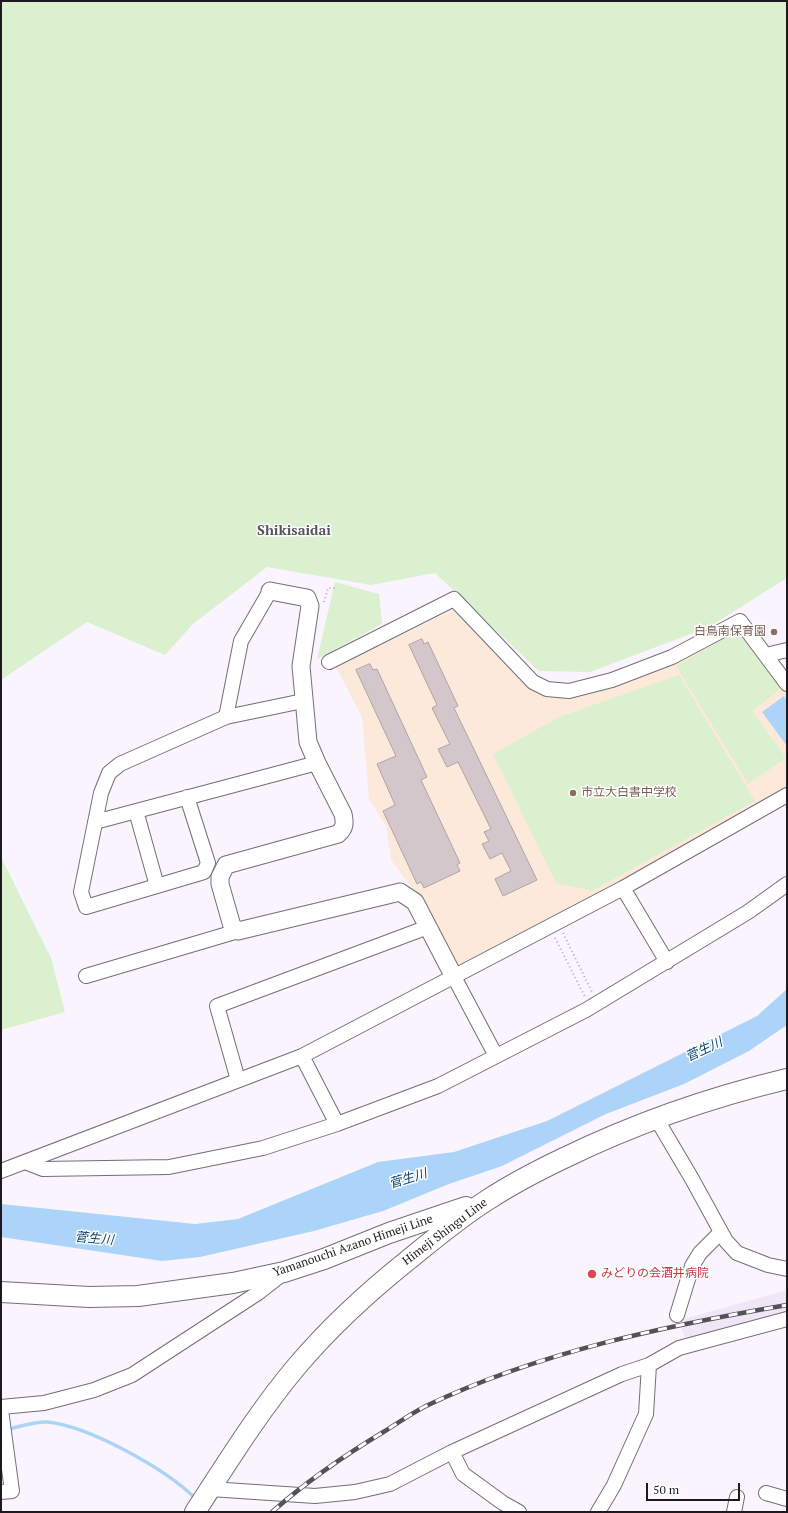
<!DOCTYPE html>
<html>
<head>
<meta charset="utf-8">
<style>
  body { margin:0 }
  #map { position:relative; width:788px; height:1513px; overflow:hidden; background:#faf4ff; font-family:"PT Serif",serif }
  canvas { display:block }
  .frame { position:absolute; inset:0; border:2px solid #1c1a1e; pointer-events:none }
  .scale { position:absolute; left:646px; top:1483px; width:94px; height:18px; box-sizing:border-box; border:2px solid #1c1a1e; border-top:0; padding-left:5px; font-size:12px; line-height:14px; white-space:nowrap; color:#1c1a1e; -webkit-text-stroke:3px #fff; paint-order:stroke }
</style>
</head>
<body>
<div id="map">
<canvas width="788" height="1513"></canvas>
<div class="frame"></div>
<div class="scale">50 m</div>
</div>
<script>
const ctx = document.querySelector('canvas').getContext('2d');
ctx.lineJoin = 'round';
function fill(path, color) { ctx.fillStyle = color; ctx.fill(path, 'evenodd'); }
function strokePath(path, color, width, dash) { ctx.strokeStyle = color; ctx.lineWidth = width; ctx.lineCap = dash ? 'butt' : 'round'; ctx.setLineDash(dash || []); ctx.stroke(path); }
function drawText(font, color, halo, rows, align = 'center') {
  ctx.font = font + ' "PT Serif","Noto Sans JP",serif'; ctx.lineWidth = 3; ctx.setLineDash([]); ctx.textBaseline = 'middle'; ctx.strokeStyle = halo; ctx.fillStyle = color; for (const [text, x, y, turn = 0] of rows) {
    ctx.save(); ctx.translate(x, y); ctx.rotate((+turn || 0) * Math.PI / 180); ctx.textAlign = isNaN(turn) ? turn : align; if (halo) ctx.strokeText(text, 0, 0); ctx.fillText(text, 0, 0); ctx.restore();
  }
}
const built = new Path2D(`
  M 787,1290 L 787,1313 L 687,1342 L 682,1331 L 680,1320 Z`);
const education = new Path2D(`
  M 455,609 L 530,687 L 553,697 L 583,695 L 615,687 L 662,669 L 734,630 L 741,631 L 787,693 L 787,787 L 702,837 L 461,965 L 455,962 L 421,900 L 391,860 L 386,826 L 369,799 L 362,717 L 336,667 Z`);
const green = new Path2D(`
  M 1,1 L 787,1 L 787,578 L 709,627 L 590,672 L 539,671 L 435,573 L 371,585 L 267,567 L 193,624 L 165,655 L 87,622 L 1,680 Z
  M 335,582 L 379,594 L 382,624 L 317,659 Z
  M 734,633 L 740,634 L 781,689 L 752,711 L 786,758 L 748,784 L 676,666 Z
  M 679,675 L 755,801 L 592,891 L 556,883 L 493,754 L 559,717 Z
  M 1,857 L 51,958 L 65,1012 L 1,1030 Z`);
const water = new Path2D(`
  M 784,696 L 787,701 L 787,746 L 762,712 Z
  M 787,989 L 787,1025 L 749,1051 L 684,1084 L 606,1114 L 502,1166 L 449,1184 L 383,1211 L 314,1231 L 200,1257 L 162,1261 L 1,1237 L 1,1204 L 195,1224 L 238,1219 L 378,1162 L 454,1152 L 547,1121 L 757,1016 Z`);
const stream = new Path2D(`
  M 8,1429 C 20,1427 35,1421 47,1422 C 89,1426 166,1469 196,1499`);
const building = new Path2D(`
  M 422,639 L 424,644 L 428,642 L 458,706 L 454,708 L 537,880 L 503,896 L 495,879 L 511,871 L 502,853 L 490,859 L 482,844 L 489,841 L 484,832 L 491,829 L 458,762 L 447,767 L 438,749 L 450,744 L 432,708 L 437,705 L 409,645 Z
  M 370,664 L 373,670 L 377,669 L 427,777 L 421,780 L 460,863 L 457,865 L 460,871 L 424,888 L 421,882 L 417,884 L 383,811 L 395,805 L 377,764 L 396,756 L 356,670 Z`);
const path = new Path2D(`
  M 324,602 L 328,588 L 337,588
  M 563,933 L 592,992
  M 555,938 L 585,997`);
const minor = new Path2D(`
  M 766,655 L 787,650
  M 329,662 L 454,599 L 533,682 L 547,689 L 569,691 L 612,680 L 672,657 L 740,621 L 787,684
  M 226,717 L 241,641 L 270,591
  M 187,797 L 208,863 L 204,872 L 86,907 L 81,892 L 101,793 L 109,773 L 120,764 L 226,717 L 303,701
  M 136,811 L 157,886
  M 95,822 L 317,763
  M 623,888 L 667,962
  M 453,975 L 496,1056
  M 86,976 L 238,931
  M 302,1056 L 337,1124
  M 238,1080 L 217,1006 L 428,927
  M 656,1118 L 692,1179 L 726,1241 L 737,1253 L 768,1265 L 787,1269
  M 25,1162 L 43,1169 L 169,1167 L 263,1148 L 337,1124 L 438,1086 L 586,1010 L 748,912 L 787,884
  M 1,1171 L 302,1056 L 623,888 L 787,795
  M 677,1315 L 692,1266 L 700,1253 L 721,1232
  M 1,1407 L 44,1403 L 94,1390 L 132,1375 L 258,1293 L 281,1275
  M 1,1410 L 12,1491 L 1,1492
  M 452,1452 L 463,1474 L 503,1503 L 519,1512
  M 210,1489 L 315,1496 L 355,1492 L 390,1484 L 452,1452 L 622,1374 L 649,1365 L 679,1348 L 787,1319
  M 766,1493 L 787,1499
  M 598,1512 L 614,1485 L 646,1414 L 649,1365
  M 734,1512 L 737,1497`);
const tertiary = new Path2D(`
  M 270,591 L 307,598 L 310,606 L 301,666 L 308,742 L 317,763 L 343,814 C 345,823 345,828 338,834 L 226,865 L 220,877 L 220,884 L 232,926 L 238,931 L 400,892 L 415,902 L 453,975`);
const secondary = new Path2D(`
  M 1,1292 L 89,1297 L 138,1296 L 233,1283 L 284,1272 L 324,1259 L 389,1233 L 466,1207
  M 195,1512 C 227,1463 259,1411 297,1366 C 330,1327 367,1293 407,1261 C 433,1240 460,1217 489,1199 C 512,1184 537,1171 562,1159 C 636,1123 707,1098 787,1079`);
const rail = new Path2D(`
  M 272,1512 C 307,1481 345,1455 385,1431 C 398,1423 412,1413 426,1406 C 539,1352 665,1326 787,1305`);
const markers = [
  [774,632,4,"#8d6e63"],
  [573,793,4,"#8d6e63"],
  [592,1274,5,"#e0444e"]
];
const educationNames = [
  ["白鳥南保育園",766,632],
  ["市立大白書中学校",581,793,"left"]
];
const streetNames = [
  ["Himeji Shingu Line",445,1232,-37],
  ["Yamanouchi Azano Himeji Line",353,1246,-19]
];
const healthNames = [
  ["みどりの会酒井病院",601,1274]
];
const waterNames = [
  ["菅生川",704,1050,-25],
  ["菅生川",408,1179,-17],
  ["菅生川",94,1239,5]
];
const quarterNames = [
  ["Shikisaidai",294,531]
];
fill(built, '#efe6f7');
fill(education, '#fde9da');
fill(green, '#dbf0ce');
fill(water, '#acd4f8');
strokePath(stream, '#acd4f8', 3.5);
fill(building, '#d4c7cc');
strokePath(building, '#afa3a7', 1);
strokePath(minor, '#736e77', 16);
strokePath(tertiary, '#736e77', 19);
strokePath(secondary, '#736e77', 22);
strokePath(path, '#b0acb4', 2, [1, 3]);
strokePath(minor, '#fff', 14);
strokePath(tertiary, '#fff', 17);
strokePath(secondary, '#fff', 20);
strokePath(rail, '#545157', 4.5);
strokePath(rail, '#fff', 3, [9]);
for (const [x, y, r, color] of markers) { const dot = new Path2D(); dot.arc(x, y, r, 0, 2 * Math.PI); ctx.fillStyle = color; ctx.fill(dot); strokePath(dot, '#fff', 1.5); }
drawText('12px', '#785e54', '#fff', educationNames, 'right');
drawText('12px', '#1c1a1e', '#fff', streetNames);
drawText('12px', '#be3a42', '#fff', healthNames, 'left');
drawText('italic 13px', '#0a466e', '#fff', waterNames);
drawText('bold 14px', '#55515a', '#fff', quarterNames);
</script>
</body>
</html>
